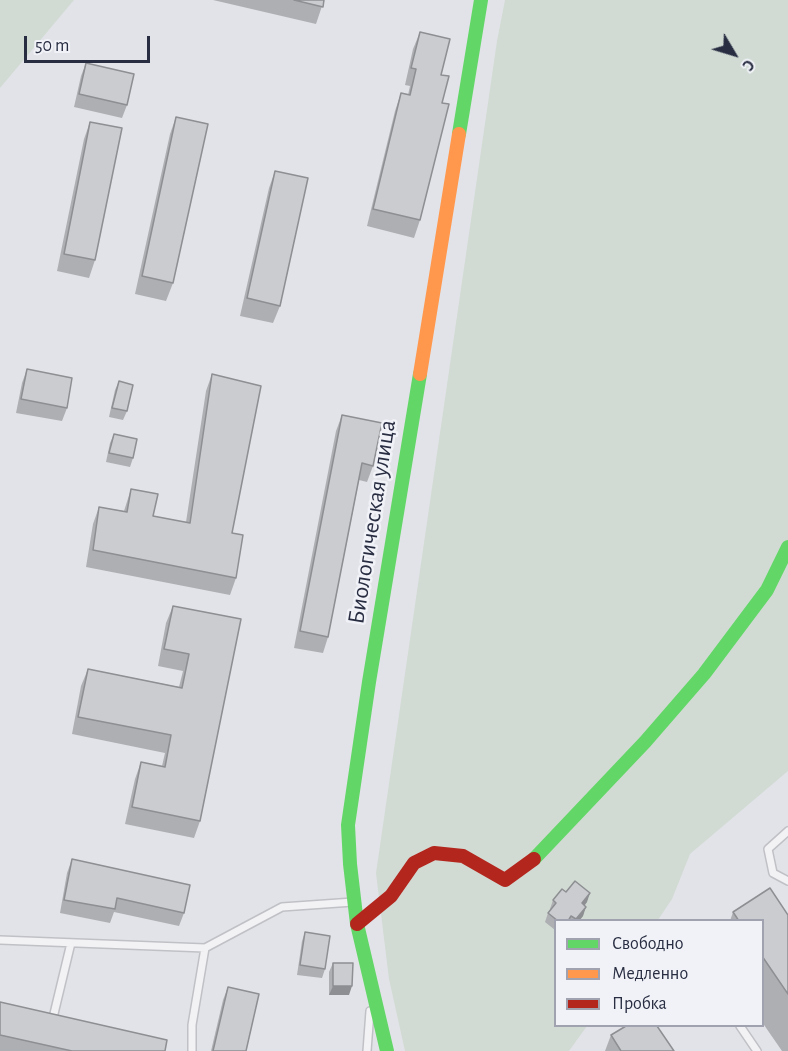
<!DOCTYPE html>
<html>
<head>
<meta charset="utf-8">
<style>
  body { margin:0 }
  #map { position:relative; width:788px; height:1051px; overflow:hidden; background:#e2e3e8; font-family:"Alegreya Sans",sans-serif }
  canvas { display:block }
  .legend { position:absolute; left:554px; top:919px; width:210px; height:108px; box-sizing:border-box; background:#f0f2f7; border:2px solid #a0a3af; margin:0; padding:8px 10px; list-style:none; font-size:18px; color:#282d42 }
  .legend li { display:flex; align-items:center; gap:12px; height:30px }
  .legend b { width:30px; border:2px solid #a0a3af }
  .north { position:absolute; left:704px; top:24px; width:60px; height:60px; -webkit-text-stroke:4px #f0f2f7; paint-order:stroke; rotate:128deg; font-size:16px; font-weight:700; line-height:24px; text-align:center; color:#282d42 }
  .north::after { content:''; display:block; margin:auto; width:21px; height:27px; background:#282d42; clip-path:polygon(50% 0,100% 100%,50% 72%,0 100%) }
  .scale { position:absolute; left:24px; top:36px; width:126px; height:27px; box-sizing:border-box; border:3px solid #282d42; border-top:0; padding-left:8px; font-size:18px; line-height:21px; white-space:nowrap; color:#282d42; -webkit-text-stroke:4px #f0f2f7; paint-order:stroke }
</style>
</head>
<body>
<div id="map">
<canvas width="788" height="1051"></canvas>
<ul class="legend">
<li><b style="height:8px;background:#63d668"></b>Свободно</li>
<li><b style="height:8px;background:#ff974d"></b>Медленно</li>
<li><b style="height:8px;background:#b3261e"></b>Пробка</li>
</ul>
<div class="north">С</div>
<div class="scale">50 m</div>
</div>
<script>
const ctx = document.querySelector('canvas').getContext('2d');
ctx.lineJoin = 'round';
function fill(path, color) { ctx.fillStyle = color; ctx.fill(path, 'evenodd'); }
function strokePath(path, color, width, dash) { ctx.strokeStyle = color; ctx.lineWidth = width; ctx.lineCap = dash ? 'butt' : 'round'; ctx.setLineDash(dash || []); ctx.stroke(path); }
function drawText(font, color, halo, rows, align = 'center') {
  ctx.font = font + ' "Alegreya Sans",sans-serif'; ctx.lineWidth = 5; ctx.setLineDash([]); ctx.textBaseline = 'middle'; ctx.strokeStyle = halo; ctx.fillStyle = color; for (const [text, x, y, turn = 0] of rows) {
    ctx.save(); ctx.translate(x, y); ctx.rotate((+turn || 0) * Math.PI / 180); ctx.textAlign = isNaN(turn) ? turn : align; if (halo) ctx.strokeText(text, 0, 0); ctx.fillText(text, 0, 0); ctx.restore();
  }
}
const green = new Path2D(`
  M 0,0 L 74,0 L 0,88 Z
  M 505,0 L 788,0 L 788,771 L 690,854 L 672,899 L 658,920 L 556,920 L 556,1026 L 587,1026 L 569,1051 L 405,1051 L 389,979 L 376,873 L 497,41 Z`);
const lane = new Path2D(`
  M 788,831 L 768,849 L 773,873 L 788,881
  M 0,940 L 205,948 L 282,907 L 353,902
  M 52,1022 L 71,943
  M 740,1026 L 757,1051
  M 192,1051 L 192,1025 L 205,948
  M 367,1051 L 370,1011`);
const fast = new Path2D(`
  M 459,134 L 481,0
  M 534,859 L 645,742 L 704,674 L 767,590 L 788,547
  M 387,1051 L 357,924 L 350,864 L 348,825 L 369,682 L 420,374`);
const slow = new Path2D(`
  M 420,374 L 459,134`);
const jam = new Path2D(`
  M 357,924 L 391,896 L 414,863 L 434,853 L 463,856 L 505,880 L 534,859`);
const wall = new Path2D(`
  M 213,0 L 324,0 L 316,24 Z
  M 420,32 L 441,75 L 442,103 L 420,220 L 414,238 L 367,226 L 395,111 L 401,93 L 408,95 L 410,86 L 405,85 L 413,49 Z
  M 86,63 L 127,105 L 122,118 L 74,107 L 81,76 Z
  M 176,117 L 173,283 L 166,301 L 135,294 L 170,134 Z
  M 90,122 L 95,260 L 89,278 L 57,271 L 84,139 Z
  M 275,171 L 280,306 L 273,323 L 240,316 L 269,188 Z
  M 27,369 L 67,408 L 62,421 L 16,413 L 22,383 Z
  M 212,374 L 232,533 L 236,578 L 230,595 L 86,567 L 93,524 L 99,507 L 124,511 L 131,489 L 153,516 L 186,522 L 206,391 Z
  M 119,381 L 127,411 L 123,420 L 109,417 L 115,390 Z
  M 342,415 L 373,466 L 367,482 L 359,480 L 328,637 L 323,653 L 294,648 L 336,431 Z
  M 114,434 L 133,458 L 130,467 L 106,462 L 110,443 Z
  M 173,606 L 241,619 L 200,821 L 194,838 L 125,824 L 135,779 L 141,762 L 162,766 L 165,753 L 72,734 L 81,686 L 88,669 L 179,687 L 183,671 L 158,666 L 166,623 Z
  M 72,859 L 184,913 L 179,926 L 114,912 L 110,923 L 60,913 L 67,873 Z
  M 566,892 L 587,902 L 585,905 L 583,916 L 579,921 L 555,921 L 555,930 L 545,922 L 548,913 L 551,910 L 550,909 L 553,900 Z
  M 733,912 L 788,915 L 788,1051 L 782,1051 L 762,1022 L 762,921 L 730,921 Z
  M 305,932 L 325,969 L 322,978 L 297,975 L 302,941 Z
  M 333,963 L 349,995 L 329,995 L 329,972 Z
  M 228,987 L 246,1051 L 211,1051 L 223,1000 Z
  M 0,1002 L 165,1051 L 0,1051 Z
  M 611,1035 L 674,1051 L 605,1051 Z`);
const shadedWall = new Path2D(`
  M 590,893 L 587,902 L 579,912 L 582,903 Z
  M 586,907 L 583,916 L 579,921 L 575,921 Z
  M 333,986 L 352,986 L 349,995 L 329,995 Z`);
const building = new Path2D(`
  M 294,0 L 324,0 L 323,7 Z
  M 420,32 L 450,39 L 441,75 L 449,76 L 442,103 L 449,104 L 420,220 L 373,209 L 401,93 L 410,95 L 416,69 L 411,68 Z
  M 86,63 L 134,74 L 127,105 L 79,94 Z
  M 176,117 L 208,124 L 173,283 L 142,276 Z
  M 90,122 L 122,128 L 95,260 L 64,254 Z
  M 275,171 L 308,178 L 280,306 L 247,298 Z
  M 27,369 L 72,378 L 67,408 L 21,399 Z
  M 212,374 L 261,386 L 232,533 L 243,535 L 236,578 L 93,550 L 99,507 L 127,512 L 131,489 L 158,494 L 153,516 L 190,523 Z
  M 119,381 L 133,385 L 127,411 L 112,408 Z
  M 342,415 L 382,423 L 373,466 L 362,463 L 328,637 L 300,631 Z
  M 114,434 L 137,439 L 133,458 L 109,453 Z
  M 173,606 L 241,619 L 200,821 L 132,807 L 141,762 L 165,767 L 171,735 L 78,717 L 88,669 L 182,688 L 189,654 L 164,649 Z
  M 72,859 L 190,885 L 184,913 L 117,898 L 115,909 L 64,900 Z
  M 575,881 L 590,893 L 582,903 L 586,907 L 576,919 L 571,916 L 568,921 L 558,921 L 548,913 L 556,903 L 553,900 L 562,889 L 566,892 Z
  M 770,888 L 788,915 L 788,994 L 762,956 L 762,921 L 739,921 L 733,912 Z
  M 305,932 L 330,936 L 325,969 L 300,965 Z
  M 333,963 L 353,963 L 352,986 L 333,986 Z
  M 228,987 L 259,994 L 246,1051 L 213,1051 Z
  M 0,1002 L 167,1040 L 165,1051 L 72,1051 L 0,1035 Z
  M 626,1026 L 657,1026 L 674,1051 L 621,1051 L 611,1035 Z`);
const streetNames = [
  ["Биологическая улица",372,522,-81]
];
fill(green, '#d1dbd3');
strokePath(lane, '#c0c1c6', 10);
strokePath(lane, '#f2f2f4', 7);
strokePath(fast, '#63d668', 14);
strokePath(slow, '#ff974d', 14);
strokePath(jam, '#b3261e', 14);
fill(wall, '#aeafb3');
fill(shadedWall, '#8d8f92');
fill(building, '#caccd0');
strokePath(building, '#8d8f92', 1.5);
drawText('24px', '#282d42', '#f0f2f7', streetNames);
</script>
</body>
</html>
